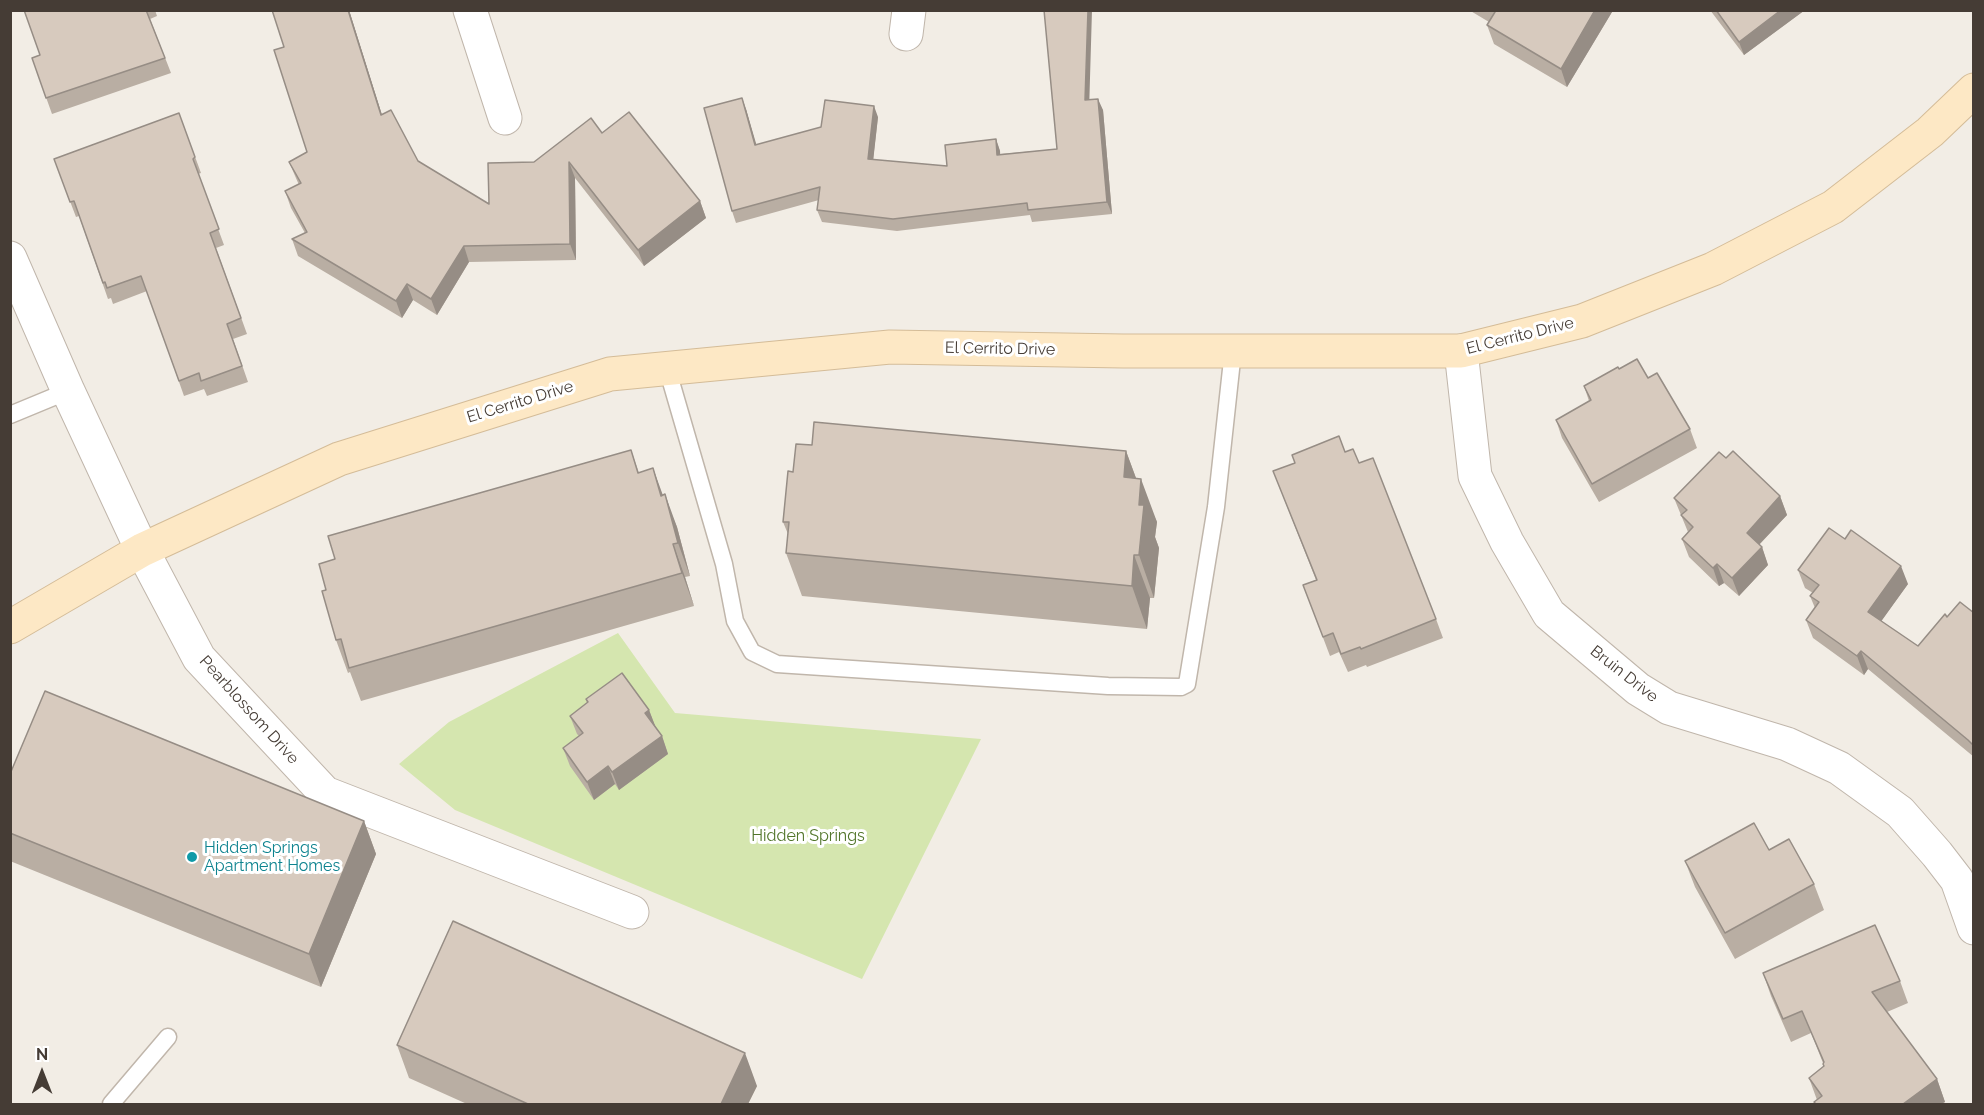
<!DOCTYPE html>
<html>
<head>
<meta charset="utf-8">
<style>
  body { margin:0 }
  #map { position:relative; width:1984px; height:1115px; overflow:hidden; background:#f2ede5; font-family:Raleway,sans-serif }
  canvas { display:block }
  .frame { position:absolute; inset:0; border:12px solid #453c35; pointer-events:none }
  .north { position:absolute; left:12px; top:1043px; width:60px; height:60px; -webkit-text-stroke:4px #fff; paint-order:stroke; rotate:0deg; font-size:16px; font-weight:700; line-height:24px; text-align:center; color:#453c35 }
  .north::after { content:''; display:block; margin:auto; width:21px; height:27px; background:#453c35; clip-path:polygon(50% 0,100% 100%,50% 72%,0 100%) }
</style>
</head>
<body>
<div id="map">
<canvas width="1984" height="1115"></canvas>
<div class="frame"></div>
<div class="north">N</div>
</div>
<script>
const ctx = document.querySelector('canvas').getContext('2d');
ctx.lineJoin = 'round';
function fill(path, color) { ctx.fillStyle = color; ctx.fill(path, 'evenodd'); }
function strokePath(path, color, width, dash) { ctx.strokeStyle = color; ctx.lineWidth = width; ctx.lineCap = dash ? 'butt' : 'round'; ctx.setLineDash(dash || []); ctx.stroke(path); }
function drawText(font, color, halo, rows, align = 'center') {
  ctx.font = font + ' Raleway,sans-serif'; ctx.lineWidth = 6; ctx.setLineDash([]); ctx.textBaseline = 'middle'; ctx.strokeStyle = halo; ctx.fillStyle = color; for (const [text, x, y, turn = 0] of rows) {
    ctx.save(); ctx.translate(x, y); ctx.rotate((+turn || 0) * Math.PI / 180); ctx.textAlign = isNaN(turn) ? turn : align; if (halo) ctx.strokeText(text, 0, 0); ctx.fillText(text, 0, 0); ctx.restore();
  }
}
const green = new Path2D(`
  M 618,633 L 675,713 L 981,739 L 862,979 L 455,810 L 399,764 L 449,722 Z`);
const lane = new Path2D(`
  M 667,368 L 724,564 L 735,621 L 752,652 L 777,664 L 1108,686 L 1181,687 L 1187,684 L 1216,507 L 1233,351
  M 10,415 L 68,391
  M 111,1104 L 168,1037`);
const street = new Path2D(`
  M 470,10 L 505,118
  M 906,34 L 909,10
  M 10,258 L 68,391 L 142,550 L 199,658 L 325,793 L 632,912
  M 1461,351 L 1475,476 L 1507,542 L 1549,614 L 1638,689 L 1669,708 L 1787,744 L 1839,768 L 1900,812 L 1937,854 L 1957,880 L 1974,928`);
const secondary = new Path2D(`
  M 10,627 L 142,550 L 339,459 L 610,374 L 890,347 L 1123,351 L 1461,351 L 1582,321 L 1713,269 L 1833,207 L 1930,132 L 1974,90`);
const wall = new Path2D(`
  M 24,10 L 155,10 L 157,16 L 150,19 L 171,73 L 52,114 L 32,58 L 40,55 Z
  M 272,10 L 349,10 L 382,115 L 418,161 L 489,204 L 534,162 L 602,133 L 700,201 L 706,218 L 644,266 L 575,178 L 576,260 L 469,262 L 437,315 L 413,300 L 402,318 L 298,256 L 292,239 L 305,233 L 291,208 L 285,191 L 299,185 L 289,162 L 307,152 L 284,47 Z
  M 1469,10 L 1611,10 L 1612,12 L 1567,87 L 1494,44 L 1487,25 L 1489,22 Z
  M 1710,10 L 1805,10 L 1744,55 Z
  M 1090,99 L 1103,110 L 1112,214 L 1032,222 L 1030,215 L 897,231 L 822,222 L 817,210 L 819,200 L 736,223 L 732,211 L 746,109 L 756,145 L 878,117 L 873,160 L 947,166 L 996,139 L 1000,151 L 1000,154 L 1057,149 Z
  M 179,113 L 201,173 L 198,174 L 224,245 L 216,248 L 247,334 L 233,339 L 248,382 L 207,396 L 204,389 L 184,396 L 147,291 L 113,304 L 111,298 L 108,299 L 79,216 L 76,217 L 54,159 Z
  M 1648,378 L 1690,429 L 1697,448 L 1599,502 L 1562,438 L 1556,420 L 1589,401 L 1584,386 Z
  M 812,445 L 1126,451 L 1136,478 L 1157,522 L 1155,537 L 1159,548 L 1154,598 L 1150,598 L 1147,629 L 802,596 L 786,553 L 788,534 L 783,522 Z
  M 631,450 L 639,473 L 663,495 L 677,527 L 690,576 L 685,577 L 694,606 L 361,701 L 350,672 L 348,673 L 336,640 L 326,590 Z
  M 1345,452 L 1359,463 L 1436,619 L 1443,638 L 1367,667 L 1366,665 L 1348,672 L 1339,652 L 1330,656 L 1303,585 L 1316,580 L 1273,471 Z
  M 1726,458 L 1780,496 L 1787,515 L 1759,545 L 1762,547 L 1768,565 L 1739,596 L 1724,583 L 1719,586 L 1689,557 L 1682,539 L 1688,532 L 1674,498 Z
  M 1798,570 L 1908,584 L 1881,621 L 1918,646 L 1947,617 L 1974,613 L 1974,757 L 1868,669 L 1864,675 L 1813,638 L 1806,620 L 1815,608 L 1810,596 L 1813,593 L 1805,588 Z
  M 586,699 L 649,710 L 655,726 L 662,736 L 668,754 L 619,790 L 615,784 L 594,800 L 570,766 L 563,748 L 579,736 L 577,734 L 570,716 L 587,703 Z
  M 10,774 L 364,821 L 376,854 L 321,987 L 10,861 Z
  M 1769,850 L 1814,884 L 1824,910 L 1735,959 L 1695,887 L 1685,861 Z
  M 1763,973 L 1900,981 L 1908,1003 L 1887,1012 L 1937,1079 L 1945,1102 L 1941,1104 L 1815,1104 L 1814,1102 L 1817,1100 L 1809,1078 L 1824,1067 L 1823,1063 L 1811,1033 L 1791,1042 L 1771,996 Z
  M 397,1045 L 757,1086 L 748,1104 L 467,1104 L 409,1078 Z`);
const shadedWall = new Path2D(`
  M 348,10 L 349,10 L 387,131 L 381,115 Z
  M 1088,10 L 1092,10 L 1089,112 L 1085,100 Z
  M 1595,10 L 1611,10 L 1612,12 L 1567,87 L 1561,69 Z
  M 1781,10 L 1805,10 L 1744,55 L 1739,42 Z
  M 742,98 L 746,109 L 760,157 L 755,145 Z
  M 1098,99 L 1103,110 L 1112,214 L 1107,202 Z
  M 874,106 L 878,117 L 872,171 L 868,159 Z
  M 996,139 L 1000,151 L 1001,166 L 997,155 Z
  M 569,162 L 575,178 L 576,260 L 570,244 Z
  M 700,201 L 706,218 L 644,266 L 638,250 Z
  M 464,246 L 469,262 L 437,315 L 431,299 Z
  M 407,284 L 413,300 L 402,318 L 396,301 Z
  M 1126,451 L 1140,489 L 1141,479 L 1157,522 L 1155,537 L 1159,548 L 1154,598 L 1139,555 L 1124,477 Z
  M 653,468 L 665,501 L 661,496 Z
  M 665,494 L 677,527 L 690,576 L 678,543 Z
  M 1780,496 L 1787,515 L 1753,551 L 1747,533 Z
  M 673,544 L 685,577 L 694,606 L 682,573 Z
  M 1762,547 L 1768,565 L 1739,596 L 1732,578 Z
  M 1134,555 L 1150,598 L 1147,629 L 1132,586 Z
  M 1717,564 L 1724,583 L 1719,586 L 1713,568 Z
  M 1901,566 L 1908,584 L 1875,630 L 1868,612 Z
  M 1861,651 L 1868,669 L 1864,675 L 1857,656 Z
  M 649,710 L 656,728 L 645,713 Z
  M 662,736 L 668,754 L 619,790 L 612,772 Z
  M 608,766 L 615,784 L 594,800 L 587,782 Z
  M 364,821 L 376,854 L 321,987 L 309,954 Z
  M 745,1053 L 757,1086 L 748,1104 L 721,1104 Z
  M 1937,1079 L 1945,1102 L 1941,1104 L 1903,1104 Z`);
const building = new Path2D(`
  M 24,10 L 146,10 L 165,58 L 46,98 L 32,58 L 40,55 Z
  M 272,10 L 348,10 L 381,115 L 391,110 L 418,161 L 489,204 L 488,163 L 534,162 L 591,118 L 602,133 L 629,112 L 700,201 L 638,250 L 569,162 L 570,244 L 464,246 L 431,299 L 407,284 L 396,301 L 292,239 L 307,232 L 285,191 L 301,183 L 289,162 L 307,152 L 274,50 L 284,47 Z
  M 1044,10 L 1088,10 L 1085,100 L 1098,99 L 1107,202 L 1028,210 L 1027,203 L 893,219 L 817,210 L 820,187 L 732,211 L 704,108 L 742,98 L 755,145 L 821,127 L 825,100 L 874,106 L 868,159 L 947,166 L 945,145 L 996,139 L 997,155 L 1057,149 Z
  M 1493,10 L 1595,10 L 1561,69 L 1487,25 L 1495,12 Z
  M 1716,10 L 1781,10 L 1739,42 Z
  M 179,113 L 195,157 L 193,159 L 219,229 L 210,233 L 241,318 L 227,324 L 242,366 L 201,381 L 199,373 L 179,381 L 141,276 L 107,288 L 105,282 L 103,283 L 74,201 L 70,202 L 54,159 Z
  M 1637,359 L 1648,378 L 1657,373 L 1690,429 L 1592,484 L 1556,420 L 1591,400 L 1584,386 L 1618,367 L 1619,369 Z
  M 814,422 L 1126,451 L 1124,477 L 1141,479 L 1139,505 L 1144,505 L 1139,555 L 1134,555 L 1132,586 L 786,553 L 789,522 L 783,522 L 788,471 L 793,472 L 796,444 L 812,445 Z
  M 1339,436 L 1345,452 L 1353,449 L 1359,463 L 1373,458 L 1436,619 L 1361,649 L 1360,647 L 1341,654 L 1333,633 L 1323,637 L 1303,585 L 1317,580 L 1273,471 L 1295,463 L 1292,455 Z
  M 631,450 L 638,473 L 653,468 L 661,496 L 665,494 L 678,543 L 673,544 L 682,573 L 349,668 L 341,639 L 336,640 L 322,591 L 326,590 L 319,564 L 335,559 L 328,536 Z
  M 1733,451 L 1780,496 L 1747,533 L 1762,547 L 1732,578 L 1717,564 L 1713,568 L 1682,539 L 1693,527 L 1681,515 L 1687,510 L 1674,498 L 1719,452 L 1726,458 Z
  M 1829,528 L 1845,539 L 1851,530 L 1901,566 L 1868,612 L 1918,646 L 1945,614 L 1947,617 L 1960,602 L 1974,613 L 1974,746 L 1968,740 L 1861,651 L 1857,656 L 1806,620 L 1819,602 L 1810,596 L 1819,585 L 1798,570 Z
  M 622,673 L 649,710 L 645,713 L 662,736 L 612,772 L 608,766 L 587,782 L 563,748 L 583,733 L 570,716 L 588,702 L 586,699 Z
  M 45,691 L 364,821 L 309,954 L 10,833 L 10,774 Z
  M 1754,823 L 1769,850 L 1789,839 L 1814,884 L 1725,933 L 1685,861 Z
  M 453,921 L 745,1053 L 721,1104 L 528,1104 L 397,1045 Z
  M 1875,925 L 1900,981 L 1872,992 L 1937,1079 L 1903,1104 L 1816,1104 L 1814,1102 L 1822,1096 L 1809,1078 L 1824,1066 L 1823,1064 L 1824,1062 L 1802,1011 L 1783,1019 L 1763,973 Z`);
const markers = [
  [192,857,6,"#0f9aa8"]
];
const streetNames = [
  ["El Cerrito Drive",1520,336,-14],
  ["El Cerrito Drive",1000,349,1],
  ["El Cerrito Drive",520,402,-17],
  ["Bruin Drive",1624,674,38],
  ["Pearblossom Drive",249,710,48]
];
const parkNames = [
  ["Hidden Springs",808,836]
];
const cultureNames = [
  ["Hidden Springs",204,848],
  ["Apartment Homes",204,866]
];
fill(green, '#d5e6af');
strokePath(lane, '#c0b6ab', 19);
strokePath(street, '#c0b6ab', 35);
strokePath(secondary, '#d4bc98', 35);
strokePath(lane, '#fff', 16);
strokePath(street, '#fff', 33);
strokePath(secondary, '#fde8c5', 33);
fill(wall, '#b9aea3');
fill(shadedWall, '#968d85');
fill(building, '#d7cabe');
strokePath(building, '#968d85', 1.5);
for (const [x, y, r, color] of markers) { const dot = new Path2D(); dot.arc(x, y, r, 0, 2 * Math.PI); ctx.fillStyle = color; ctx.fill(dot); strokePath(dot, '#fff', 2); }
drawText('16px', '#453c35', '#fff', streetNames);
drawText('16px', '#51752a', '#fff', parkNames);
drawText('16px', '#0d838f', '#fff', cultureNames, 'left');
</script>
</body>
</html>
